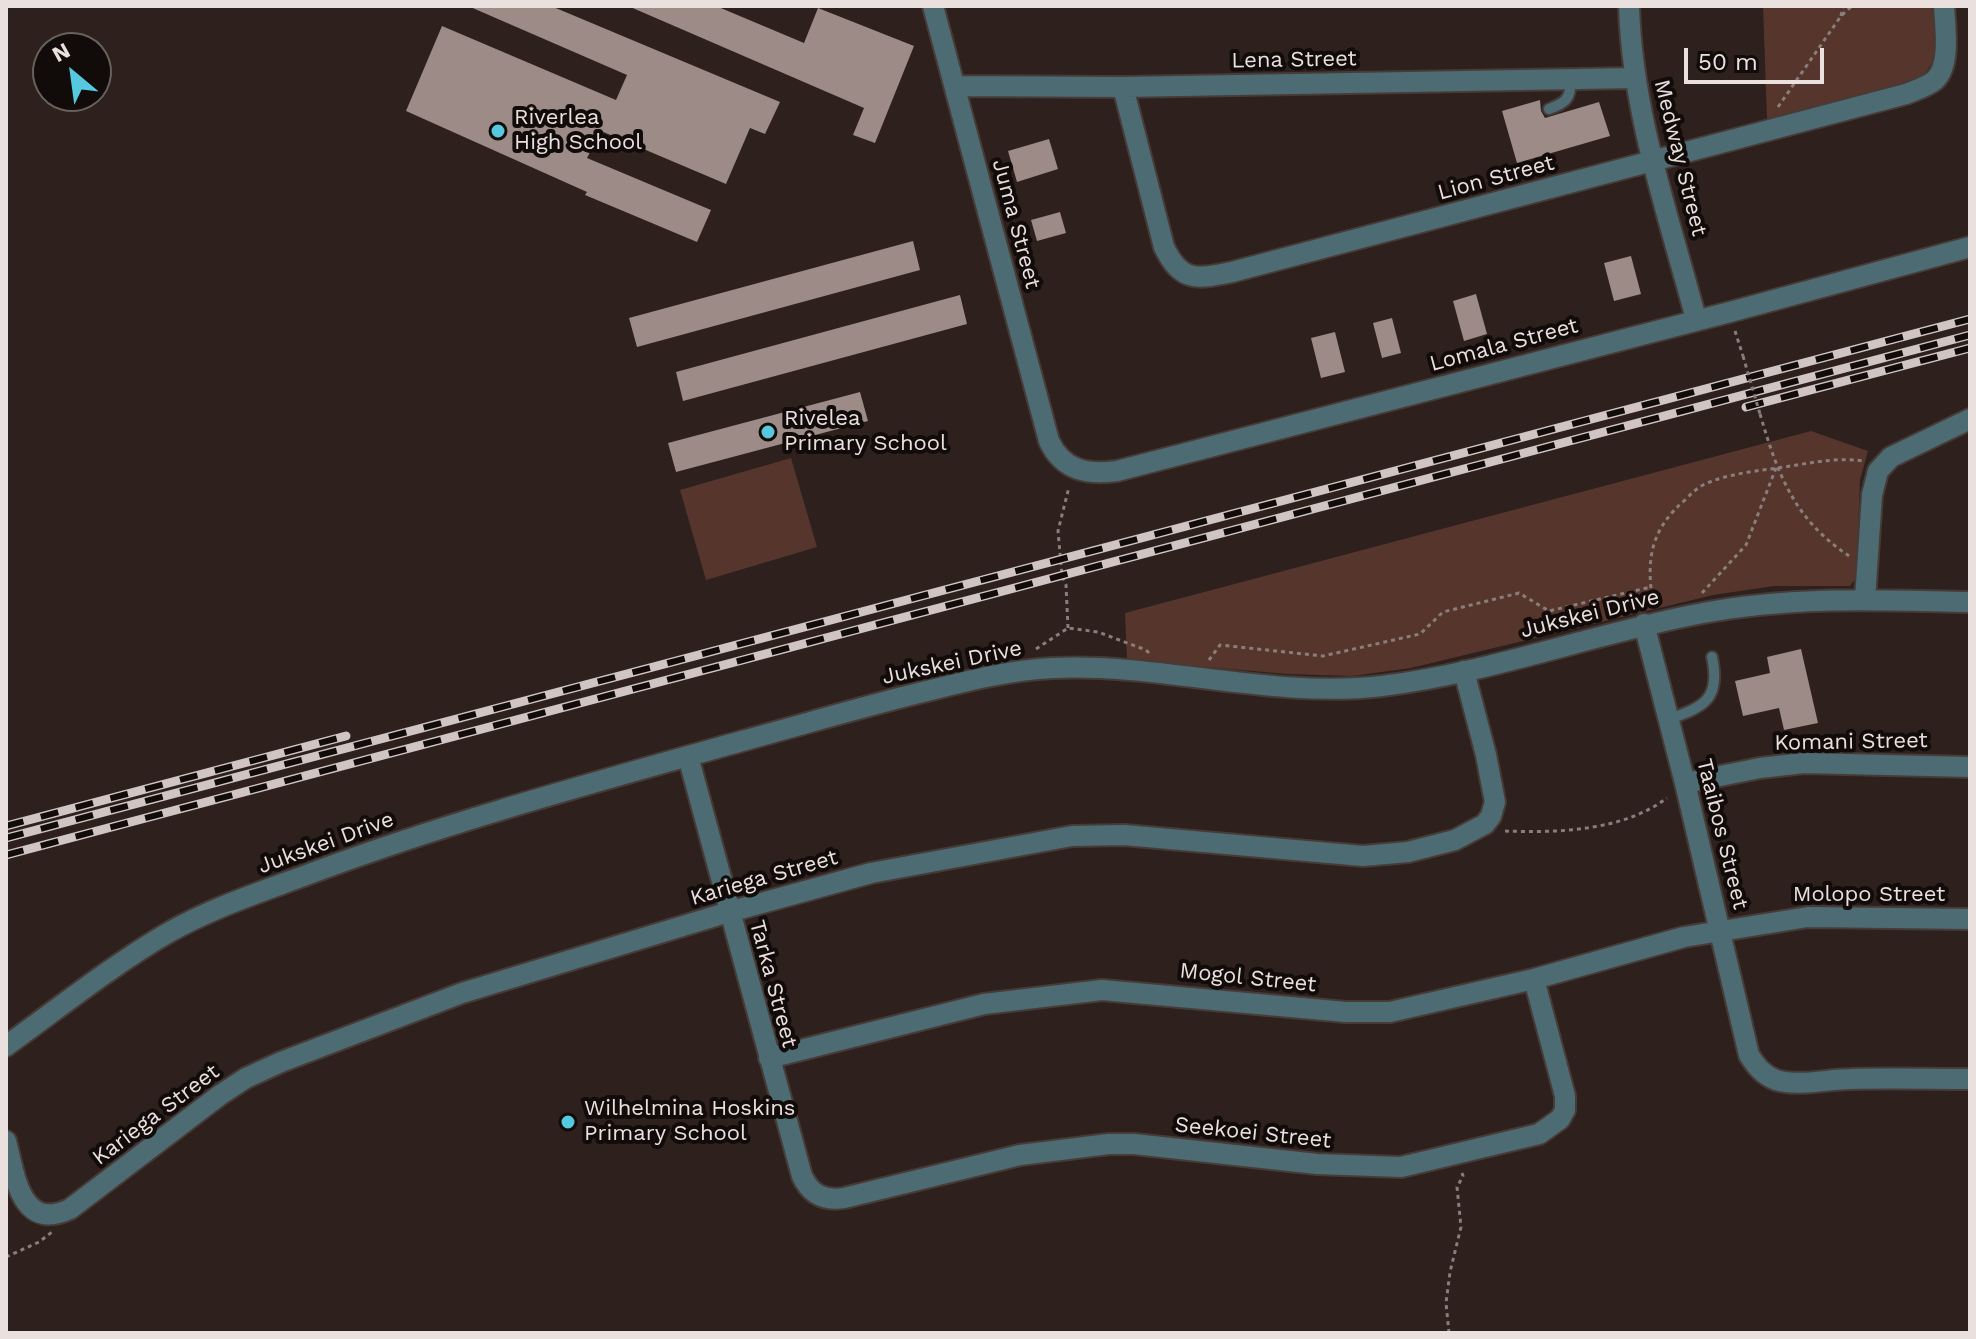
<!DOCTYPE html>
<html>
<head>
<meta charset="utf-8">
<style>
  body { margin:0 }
  #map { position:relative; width:1976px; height:1339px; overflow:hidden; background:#2d201d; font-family:"Work Sans",sans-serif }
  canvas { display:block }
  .frame { position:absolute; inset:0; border:8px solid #eae0de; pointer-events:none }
  .north { position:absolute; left:32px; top:32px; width:80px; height:80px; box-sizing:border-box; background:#110b0a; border:2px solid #68605f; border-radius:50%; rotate:331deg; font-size:22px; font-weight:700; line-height:32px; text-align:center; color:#eae0de }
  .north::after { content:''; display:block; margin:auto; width:28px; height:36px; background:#56c9e1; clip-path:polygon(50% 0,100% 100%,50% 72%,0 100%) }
  .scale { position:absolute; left:1684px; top:48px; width:140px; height:36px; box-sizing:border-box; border:4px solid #eae0de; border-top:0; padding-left:10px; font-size:24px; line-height:28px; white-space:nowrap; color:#eae0de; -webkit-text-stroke:6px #110b0a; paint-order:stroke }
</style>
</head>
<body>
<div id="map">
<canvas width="1976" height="1339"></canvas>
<div class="frame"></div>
<div class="north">N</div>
<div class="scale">50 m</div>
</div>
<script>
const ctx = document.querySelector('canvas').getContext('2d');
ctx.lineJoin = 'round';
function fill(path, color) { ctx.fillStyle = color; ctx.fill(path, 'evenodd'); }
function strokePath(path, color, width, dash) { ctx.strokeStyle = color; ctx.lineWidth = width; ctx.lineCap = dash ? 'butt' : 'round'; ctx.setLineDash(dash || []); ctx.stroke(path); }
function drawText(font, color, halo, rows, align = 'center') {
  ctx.font = font + ' "Work Sans",sans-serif'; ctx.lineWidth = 8; ctx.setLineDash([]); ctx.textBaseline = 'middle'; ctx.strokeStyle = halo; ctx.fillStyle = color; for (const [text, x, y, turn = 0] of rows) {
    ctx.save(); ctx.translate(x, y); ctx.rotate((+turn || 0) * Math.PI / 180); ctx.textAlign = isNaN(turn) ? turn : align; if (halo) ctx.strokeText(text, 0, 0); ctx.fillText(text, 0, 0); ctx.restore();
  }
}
const green = new Path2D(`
  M 1763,6 L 1937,6 L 1936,58 L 1919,81 L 1767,119 Z
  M 1811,431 L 1868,451 L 1860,480 L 1856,578 L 1850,586 L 1774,586 L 1713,595 L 1411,668 L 1352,676 L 1287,674 L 1127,660 L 1125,613 Z
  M 791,458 L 817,547 L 706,580 L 680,490 Z`);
const building = new Path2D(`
  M 468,6 L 551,6 L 780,102 L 765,134 L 750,128 L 726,184 L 601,131 L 587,158 L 711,210 L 697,242 L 585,195 L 587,192 L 406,111 L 442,26 L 616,100 L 627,75 Z
  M 628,6 L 716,6 L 804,43 L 818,8 L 914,46 L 875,143 L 853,135 L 864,108 Z
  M 1540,100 L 1541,111 L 1545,118 L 1599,102 L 1610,136 L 1517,163 L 1502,111 Z
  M 1049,139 L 1058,169 L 1017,182 L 1008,151 Z
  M 1060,212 L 1066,233 L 1037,241 L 1031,220 Z
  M 913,241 L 920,270 L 637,347 L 629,318 Z
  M 1631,256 L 1641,294 L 1614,301 L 1604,263 Z
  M 1476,294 L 1487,334 L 1464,341 L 1453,301 Z
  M 960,295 L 967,324 L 683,401 L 676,372 Z
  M 1392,318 L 1401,353 L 1382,358 L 1373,323 Z
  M 1335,332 L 1345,372 L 1321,378 L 1311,338 Z
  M 860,392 L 868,421 L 676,472 L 668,443 Z
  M 1801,649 L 1818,723 L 1784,730 L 1779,708 L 1743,716 L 1735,681 L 1770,673 L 1767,657 Z`);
const path = new Path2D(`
  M 1841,16 L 1843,6
  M 1778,107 L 1841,16 L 1852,6
  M 1735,331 L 1743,356
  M 1760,414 C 1778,475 1794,519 1849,556
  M 1702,593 L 1746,545 L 1776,468
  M 1653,604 C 1646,559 1650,530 1686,499 C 1692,493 1698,487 1705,484 C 1730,473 1758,471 1784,467 C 1811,463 1837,457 1864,461
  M 1068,628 L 1066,585 L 1062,576 L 1058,531 L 1069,487
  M 1545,632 L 1549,612
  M 1036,649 L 1068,628 L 1098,632 L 1146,650 L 1149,653
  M 1209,660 L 1220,645 L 1323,656 L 1420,634 L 1443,612 L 1519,593 L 1549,611 L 1651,587
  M 1505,831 C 1558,833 1623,831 1667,798
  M 6,1257 L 39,1242 L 52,1232
  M 1449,1333 L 1446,1303 L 1450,1272 L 1461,1227 L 1457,1187 L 1463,1176 L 1462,1173`);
const service = new Path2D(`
  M 1549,109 C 1566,103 1571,98 1571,79
  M 1669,719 C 1704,707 1721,699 1712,657`);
const minor = new Path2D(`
  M 933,6 L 1049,441 C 1063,471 1088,475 1117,471 L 1730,312 L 1970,247
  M 1629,6 C 1632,113 1669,217 1696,319
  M 955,86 L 1123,87 L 1635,78
  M 1123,87 L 1164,247 C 1181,283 1197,279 1232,272 L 1906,94 C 1915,90 1927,87 1935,80 C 1951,65 1945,27 1944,6
  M 1865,599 L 1872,495 L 1878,471 L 1891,457 L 1970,419
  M 1644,624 L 1685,783 L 1749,1055 C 1756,1066 1763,1075 1776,1080 C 1799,1087 1828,1079 1851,1079 C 1891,1078 1930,1079 1970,1079
  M 688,756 L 802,1176 C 811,1195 824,1201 844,1198 L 1020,1155 L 1109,1144 L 1134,1144 L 1317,1164 L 1401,1167 L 1539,1134 L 1560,1119 L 1565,1110 L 1565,1096 L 1534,979
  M 1685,783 L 1760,768 L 1804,763 L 1970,767
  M 6,1046 C 59,1008 110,967 166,934 C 211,908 261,892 309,874 C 451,821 596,782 742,741 C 805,724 868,705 931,690 C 971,680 1011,670 1053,668 C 1162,663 1272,699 1382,686 C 1490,673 1595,633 1703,613 C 1792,596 1880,600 1970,602
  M 769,1058 L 984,1004 L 1102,990 L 1346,1012 L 1390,1012 L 1534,979 L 1684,937 L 1808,917 L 1970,919
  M 6,1141 C 15,1175 20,1232 70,1209 L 220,1095 L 246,1078 L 281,1062 L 462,993 L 729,912 L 871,873 L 1072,836 L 1124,835 L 1363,856 L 1408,852 L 1455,840 L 1485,824 L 1491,816 L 1495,802 L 1486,755 L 1464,671`);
const rail = new Path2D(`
  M 1746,407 L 1970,348
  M 6,826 L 346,736
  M 6,838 L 1970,319
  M 6,855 L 1970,335`);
const pathBridge = new Path2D(`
  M 1743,356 L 1760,414`);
const markers = [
  [498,131,8,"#56c9e1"],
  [768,432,8,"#56c9e1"],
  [568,1122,8,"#56c9e1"]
];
const streetNames = [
  ["Lena Street",1294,60,-1],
  ["Medway Street",1680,158,76],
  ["Lion Street",1496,178,-15],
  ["Juma Street",1016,224,75],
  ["Lomala Street",1504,345,-15],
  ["Jukskei Drive",1590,614,-14],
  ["Jukskei Drive",952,663,-12],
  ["Komani Street",1851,742,-1],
  ["Taaibos Street",1722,834,76],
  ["Jukskei Drive",326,843,-20],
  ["Kariega Street",764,878,-16],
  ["Molopo Street",1869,895],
  ["Mogol Street",1248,978,6],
  ["Tarka Street",773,984,75],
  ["Kariega Street",156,1115,-37],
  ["Seekoei Street",1253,1133,6]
];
const poiNames = [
  ["Riverlea",514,118],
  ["High School",514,143],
  ["Rivelea",784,419],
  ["Primary School",784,444],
  ["Wilhelmina Hoskins",584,1109],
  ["Primary School",584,1134]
];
fill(green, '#56352d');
fill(building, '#9c8b87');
strokePath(service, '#473b38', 14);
strokePath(minor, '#473b38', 24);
strokePath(path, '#897e7b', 3, [4, 4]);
strokePath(service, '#4d6b72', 10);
strokePath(minor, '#4d6b72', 20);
strokePath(rail, '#d0c5c3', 9);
strokePath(rail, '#110b0a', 6, [18]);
strokePath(pathBridge, '#897e7b', 3, [4, 4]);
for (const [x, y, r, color] of markers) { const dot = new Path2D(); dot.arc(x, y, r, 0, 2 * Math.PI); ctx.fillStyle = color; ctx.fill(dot); strokePath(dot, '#110b0a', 3); }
drawText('22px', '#eae0de', '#110b0a', streetNames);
drawText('22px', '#eae0de', '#110b0a', poiNames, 'left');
</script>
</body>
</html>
